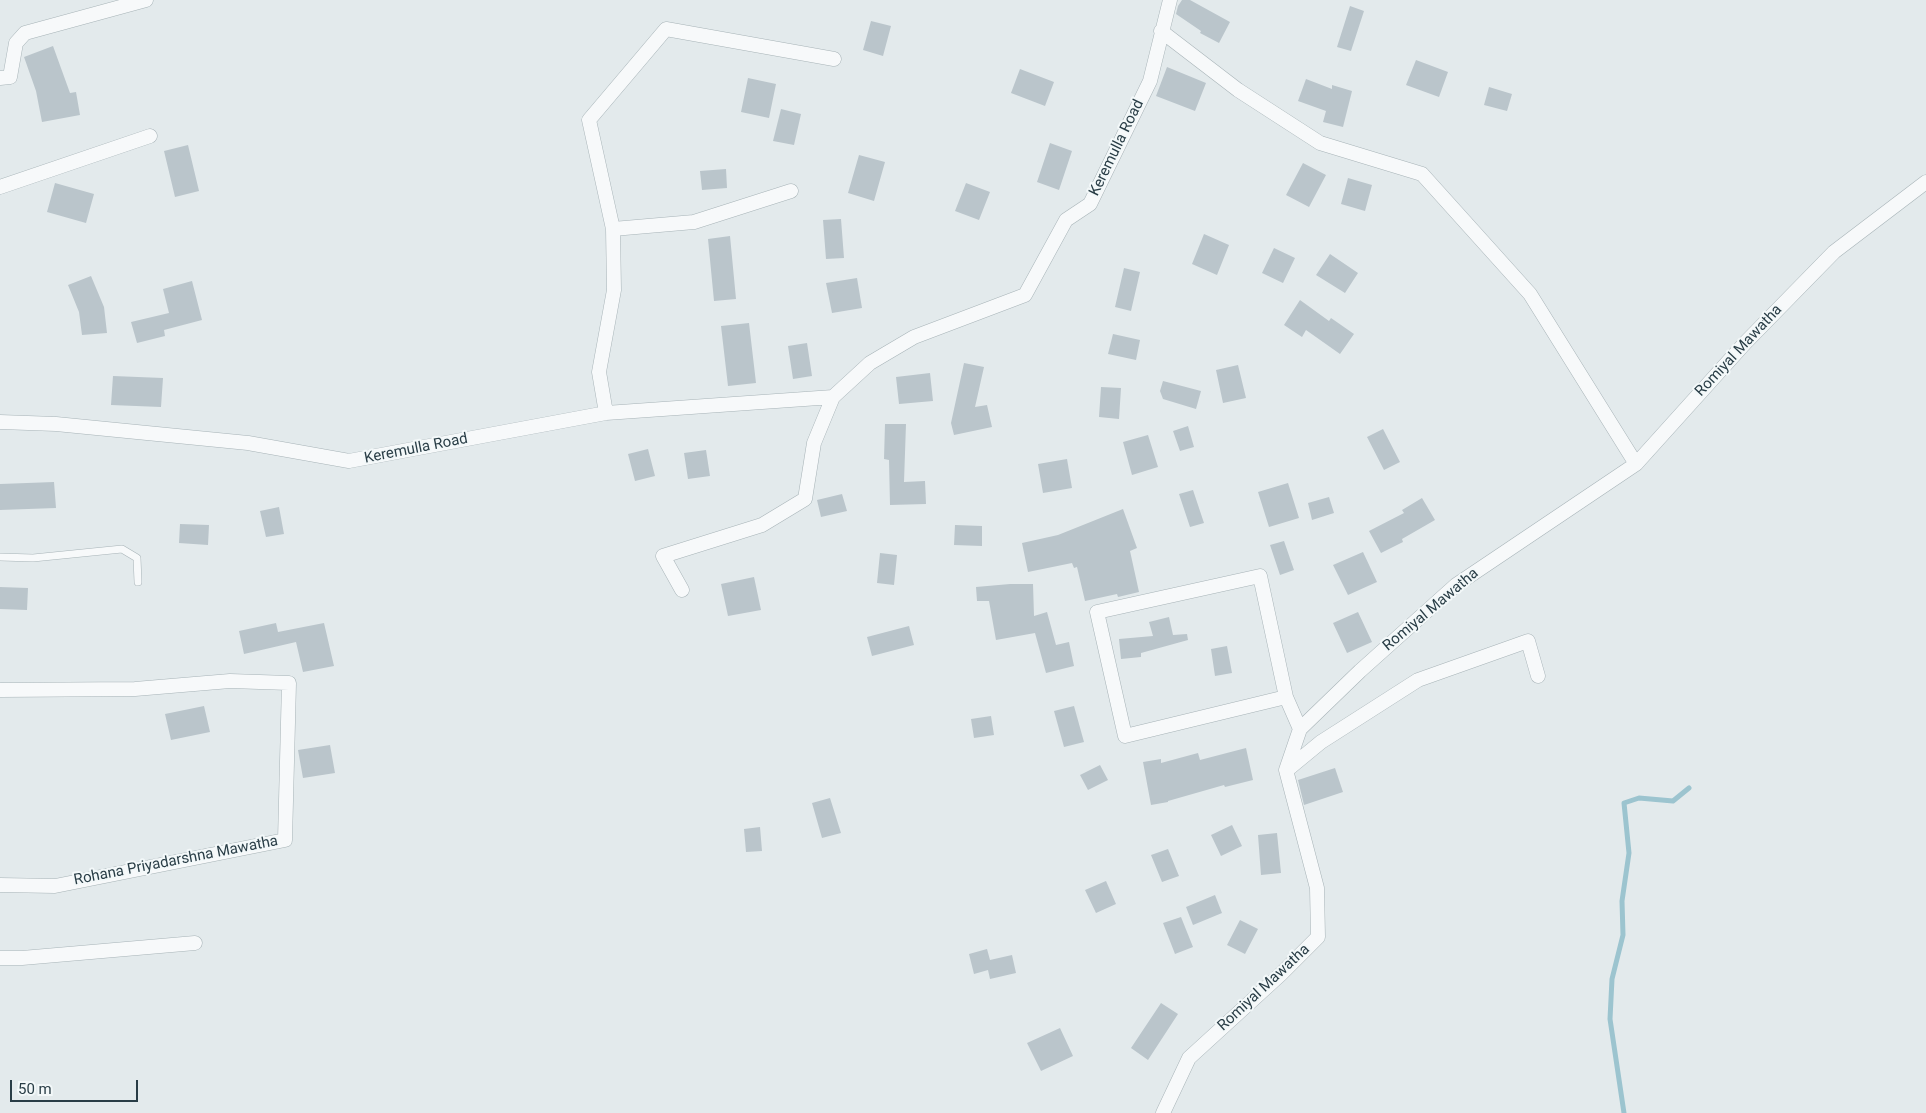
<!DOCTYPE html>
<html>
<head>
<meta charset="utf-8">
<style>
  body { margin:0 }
  #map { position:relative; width:1926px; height:1113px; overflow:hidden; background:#e3eaec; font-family:Roboto,sans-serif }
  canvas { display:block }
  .scale { position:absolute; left:10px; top:1080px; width:128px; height:22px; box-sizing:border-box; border:2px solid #293d46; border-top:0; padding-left:6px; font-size:15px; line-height:18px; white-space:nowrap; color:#293d46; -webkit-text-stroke:4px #f3f8f9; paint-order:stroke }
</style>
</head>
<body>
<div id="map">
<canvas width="1926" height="1113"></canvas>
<div class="scale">50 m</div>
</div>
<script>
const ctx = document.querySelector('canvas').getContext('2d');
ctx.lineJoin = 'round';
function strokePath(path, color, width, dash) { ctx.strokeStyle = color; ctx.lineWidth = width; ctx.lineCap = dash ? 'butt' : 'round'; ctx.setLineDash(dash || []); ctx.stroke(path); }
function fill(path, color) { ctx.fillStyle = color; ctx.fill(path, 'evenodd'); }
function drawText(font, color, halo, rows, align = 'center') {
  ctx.font = font + ' Roboto,sans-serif'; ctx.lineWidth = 4; ctx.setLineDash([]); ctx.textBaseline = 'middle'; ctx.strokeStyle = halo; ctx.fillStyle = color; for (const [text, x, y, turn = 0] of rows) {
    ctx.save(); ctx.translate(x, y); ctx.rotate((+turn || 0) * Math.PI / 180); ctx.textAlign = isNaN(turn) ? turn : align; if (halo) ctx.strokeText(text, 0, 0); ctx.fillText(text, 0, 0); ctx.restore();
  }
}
const stream = new Path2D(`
  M 1624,1113 L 1610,1019 L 1612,979 L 1623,935 L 1622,901 L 1629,853 L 1624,803 L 1639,798 L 1673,801 L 1689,788`);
const building = new Path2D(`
  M 1182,0 L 1190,0 L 1230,22 L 1219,43 L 1200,33 L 1201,31 L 1176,14 L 1178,6 Z
  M 1350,6 L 1364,11 L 1351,51 L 1337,47 Z
  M 871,21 L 891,26 L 883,56 L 863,50 Z
  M 53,46 L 70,93 L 76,92 L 80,115 L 42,122 L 36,91 L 24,57 Z
  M 1416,60 L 1448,72 L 1439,97 L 1406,85 Z
  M 1167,67 L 1206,83 L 1195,111 L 1156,96 Z
  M 1020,69 L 1054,82 L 1045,106 L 1011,93 Z
  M 748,78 L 776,84 L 769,118 L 741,112 Z
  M 1306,79 L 1332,89 L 1332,85 L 1352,91 L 1343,127 L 1323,122 L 1326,111 L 1298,101 Z
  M 1489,87 L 1512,94 L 1507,111 L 1484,105 Z
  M 781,109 L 801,114 L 794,145 L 773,141 Z
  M 1050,143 L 1072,151 L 1059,190 L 1037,182 Z
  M 188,145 L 199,191 L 175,197 L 164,151 Z
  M 859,155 L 885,162 L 874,201 L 848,193 Z
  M 1303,163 L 1326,175 L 1309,207 L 1286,195 Z
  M 726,169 L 727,188 L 702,190 L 700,171 Z
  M 1348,178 L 1372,185 L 1365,211 L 1341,204 Z
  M 55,183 L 94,194 L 86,223 L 47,212 Z
  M 966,183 L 990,192 L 979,220 L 955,211 Z
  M 841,219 L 844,258 L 826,259 L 823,220 Z
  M 1204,234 L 1229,245 L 1217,275 L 1192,264 Z
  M 730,236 L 736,299 L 714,301 L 708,239 Z
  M 1274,248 L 1295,258 L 1283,283 L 1262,273 Z
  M 1330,254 L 1358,273 L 1345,293 L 1316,275 Z
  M 1124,268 L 1140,272 L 1131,311 L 1115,307 Z
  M 91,276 L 104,307 L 107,333 L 82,335 L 79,312 L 68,285 Z
  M 857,278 L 862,308 L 832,313 L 826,283 Z
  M 192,281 L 202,320 L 164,330 L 165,336 L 137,343 L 131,322 L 169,313 L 163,289 Z
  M 1300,300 L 1329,321 L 1331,318 L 1354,334 L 1340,354 L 1306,330 L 1302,337 L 1284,325 Z
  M 749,323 L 756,383 L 728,386 L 721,326 Z
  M 1113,334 L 1140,340 L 1136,360 L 1108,354 Z
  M 807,343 L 812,376 L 793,379 L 788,346 Z
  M 964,363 L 984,367 L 975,407 L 987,405 L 992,427 L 954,435 L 951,423 Z
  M 1238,365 L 1246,398 L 1223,403 L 1216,370 Z
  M 930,373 L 933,401 L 899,404 L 896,377 Z
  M 113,376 L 163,378 L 161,407 L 111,405 Z
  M 1163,381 L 1201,391 L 1196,409 L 1163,399 L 1160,391 Z
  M 1101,387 L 1121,388 L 1119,419 L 1099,417 Z
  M 885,424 L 906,424 L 904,482 L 925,481 L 926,504 L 890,505 L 889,460 L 884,459 Z
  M 1188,426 L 1194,447 L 1180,451 L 1173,431 Z
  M 1383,429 L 1400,462 L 1384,470 L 1367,437 Z
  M 1148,435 L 1158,467 L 1132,475 L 1123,442 Z
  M 648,449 L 655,476 L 635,481 L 628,454 Z
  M 706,450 L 710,476 L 688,479 L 684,453 Z
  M 1067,459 L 1072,488 L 1043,493 L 1038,464 Z
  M 54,482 L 56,508 L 0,510 L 0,484 Z
  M 1288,483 L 1299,518 L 1269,527 L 1258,492 Z
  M 1193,490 L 1204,523 L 1190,527 L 1179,494 Z
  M 842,494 L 847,511 L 821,517 L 817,500 Z
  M 1329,497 L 1334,513 L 1312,520 L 1308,503 Z
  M 1422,498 L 1435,520 L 1402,539 L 1403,542 L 1381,553 L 1369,531 L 1404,513 L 1402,510 Z
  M 279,507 L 284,534 L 266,537 L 260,511 Z
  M 1123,509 L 1137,548 L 1130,551 L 1139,592 L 1118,597 L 1117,594 L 1085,601 L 1077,567 L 1074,568 L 1072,563 L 1028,572 L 1022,543 L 1058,535 Z
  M 180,524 L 209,525 L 208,545 L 179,543 Z
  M 955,525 L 982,526 L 982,546 L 954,545 Z
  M 1284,541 L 1294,570 L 1280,575 L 1270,545 Z
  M 1363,552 L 1377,582 L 1348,595 L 1333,565 Z
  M 880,553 L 897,555 L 894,585 L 877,583 Z
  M 754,577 L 761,610 L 728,616 L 721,584 Z
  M 1010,584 L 1033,584 L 1034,616 L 1047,612 L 1056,645 L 1069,642 L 1074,666 L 1046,673 L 1035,633 L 996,640 L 989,601 L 977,601 L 976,587 Z
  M 0,587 L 28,588 L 27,610 L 0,609 Z
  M 1358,612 L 1372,642 L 1347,653 L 1333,623 Z
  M 1169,617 L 1173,635 L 1187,634 L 1188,640 L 1141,653 L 1141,657 L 1121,659 L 1119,639 L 1153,636 L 1149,622 Z
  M 276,623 L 278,632 L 324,623 L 334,666 L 303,672 L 296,642 L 244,654 L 239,631 Z
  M 909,626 L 914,645 L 872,656 L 867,637 Z
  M 1227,646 L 1232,673 L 1215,676 L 1211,649 Z
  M 204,706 L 210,732 L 171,740 L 165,714 Z
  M 1074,706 L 1084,742 L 1064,747 L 1054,711 Z
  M 991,716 L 994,735 L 974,738 L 971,719 Z
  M 330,745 L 335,773 L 303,778 L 298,750 Z
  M 1246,748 L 1253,780 L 1225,787 L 1224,785 L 1168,801 L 1168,802 L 1151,805 L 1143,762 L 1161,759 L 1161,763 L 1198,753 L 1200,760 Z
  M 1100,765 L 1108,780 L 1088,790 L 1080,775 Z
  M 1335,768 L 1343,792 L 1304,805 L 1298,780 Z
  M 830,798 L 841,833 L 822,838 L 812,803 Z
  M 1232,825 L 1242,846 L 1221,856 L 1211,835 Z
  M 760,827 L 762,851 L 746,852 L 744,829 Z
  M 1277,833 L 1281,873 L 1261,875 L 1258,835 Z
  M 1168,849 L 1179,876 L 1162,882 L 1151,855 Z
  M 1106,881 L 1116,904 L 1096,913 L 1085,890 Z
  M 1215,895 L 1222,913 L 1193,925 L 1186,907 Z
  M 1181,917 L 1193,947 L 1175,954 L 1163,923 Z
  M 1240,920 L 1258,929 L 1245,954 L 1227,945 Z
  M 987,949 L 990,960 L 1012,955 L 1016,973 L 990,979 L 988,970 L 974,974 L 969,954 Z
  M 1161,1003 L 1178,1014 L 1148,1060 L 1131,1048 Z
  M 1060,1028 L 1073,1056 L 1041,1071 L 1027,1043 Z`);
const service = new Path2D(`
  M 0,557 L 33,558 L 122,549 L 137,558 L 138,582`);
const minor = new Path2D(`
  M 1161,31 L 1238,90 L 1320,143 L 1422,174 L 1530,294 L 1636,464
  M 0,78 L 10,77 L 16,43 L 25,33 L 146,0
  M 0,187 L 150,136
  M 613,229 L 589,120 L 666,29 L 834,59
  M 833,397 L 870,363 L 914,337 L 1025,295 L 1066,220 L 1090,204 L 1150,81 L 1170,0
  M 606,413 L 599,372 L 614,290 L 613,229 L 694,222 L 791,191
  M 0,422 L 56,424 L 248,443 L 349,461 L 606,413 L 833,397 L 814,443 L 805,499 L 762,525 L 663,556 L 682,590
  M 0,690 L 135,689 L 230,681 L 289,683 L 285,840 L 55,886 L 0,885
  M 1286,697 L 1260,576 L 1097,612 L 1125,736 L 1286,697 L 1300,729
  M 1287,770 L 1321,742 L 1418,680 L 1528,641 L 1538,676
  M 0,958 L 22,958 L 195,943
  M 1163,1113 L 1189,1058 L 1281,974 L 1318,937 L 1317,888 L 1286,770 L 1300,729 L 1360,671 L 1456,585 L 1636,464 L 1745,343 L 1834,252 L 1926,182`);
const streetNames = [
  ["Keremulla Road",1117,148,-64],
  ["Romiyal Mawatha",1739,351,-47],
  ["Keremulla Road",416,449,-11],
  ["Romiyal Mawatha",1431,610,-40],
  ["Rohana Priyadarshna Mawatha",176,861,-11],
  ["Romiyal Mawatha",1264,988,-43]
];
strokePath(stream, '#9cc4cf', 5);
fill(building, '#bac5cb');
strokePath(service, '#a7b3b7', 8);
strokePath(minor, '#a7b3b7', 15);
strokePath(service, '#f7f9fa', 7);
strokePath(minor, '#f7f9fa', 14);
drawText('15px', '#293d46', '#f3f8f9', streetNames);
</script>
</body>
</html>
